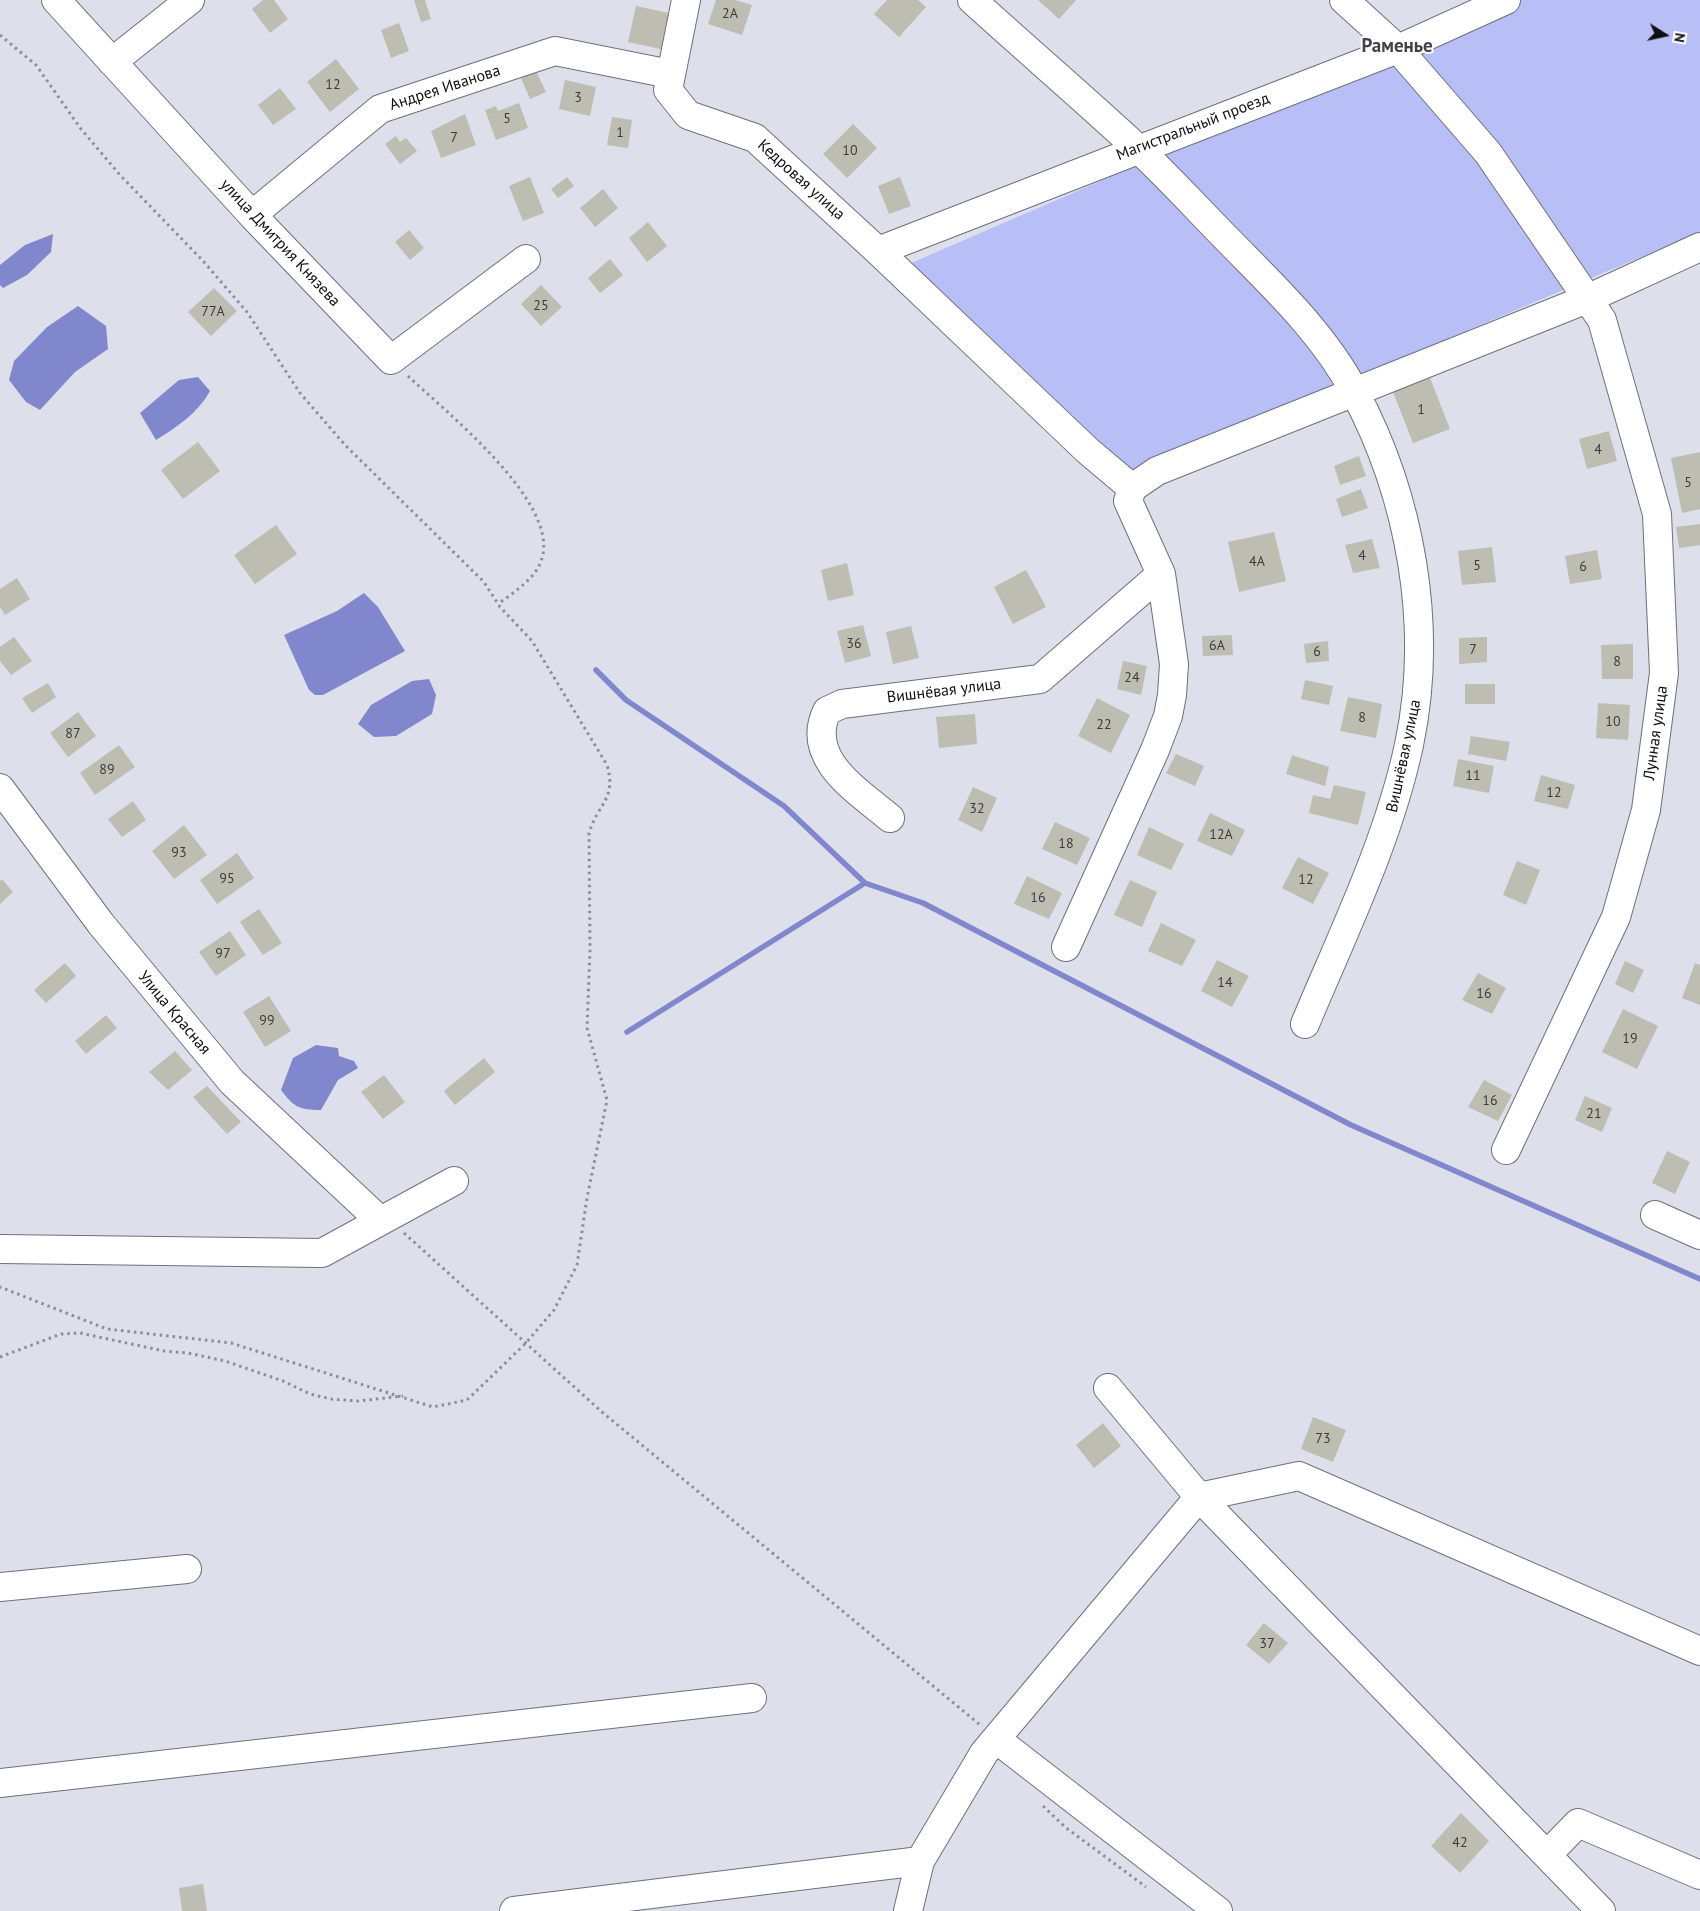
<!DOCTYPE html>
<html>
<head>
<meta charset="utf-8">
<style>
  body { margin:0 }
  #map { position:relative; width:1700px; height:1911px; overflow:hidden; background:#dddfeb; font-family:"PT Sans",sans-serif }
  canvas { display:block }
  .north { position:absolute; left:1640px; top:10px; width:50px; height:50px; -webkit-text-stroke:4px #fff; paint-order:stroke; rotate:100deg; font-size:14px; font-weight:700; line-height:20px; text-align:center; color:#101014 }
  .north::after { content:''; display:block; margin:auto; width:18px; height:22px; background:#101014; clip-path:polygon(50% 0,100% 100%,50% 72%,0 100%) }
</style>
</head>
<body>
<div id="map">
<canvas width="1700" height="1911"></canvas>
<div class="north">N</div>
</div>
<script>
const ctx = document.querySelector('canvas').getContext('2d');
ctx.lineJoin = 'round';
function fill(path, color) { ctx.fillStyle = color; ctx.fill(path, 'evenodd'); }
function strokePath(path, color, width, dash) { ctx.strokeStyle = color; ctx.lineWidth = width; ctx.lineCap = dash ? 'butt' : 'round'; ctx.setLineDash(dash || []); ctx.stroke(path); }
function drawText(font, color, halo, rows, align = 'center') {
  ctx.font = font + ' "PT Sans",sans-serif'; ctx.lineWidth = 4; ctx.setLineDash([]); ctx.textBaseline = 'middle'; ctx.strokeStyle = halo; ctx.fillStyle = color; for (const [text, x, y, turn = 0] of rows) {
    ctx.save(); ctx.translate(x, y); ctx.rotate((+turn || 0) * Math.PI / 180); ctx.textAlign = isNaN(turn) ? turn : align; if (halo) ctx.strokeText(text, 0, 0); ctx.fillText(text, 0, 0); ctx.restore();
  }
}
const green = new Path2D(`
  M 1518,0 L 1700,0 L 1700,232 L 1124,476 L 909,264 Z`);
const water = new Path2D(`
  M 53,234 L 51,252 L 27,275 L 3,288 L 0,285 L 0,265 L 25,245 Z
  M 78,306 L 106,326 L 108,349 L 75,372 L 40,410 L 26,402 L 9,380 L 14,361 L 47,327 Z
  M 198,377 L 210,391 C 198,413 177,427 156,440 L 140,413 L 179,380 Z
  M 364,593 L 378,607 L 405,651 L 323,695 L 315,695 L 309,690 L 284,635 L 337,611 Z
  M 429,679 L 436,695 L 432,714 L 396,736 L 374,737 L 358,724 L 371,705 L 412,681 Z
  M 316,1045 L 338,1048 L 339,1056 L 354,1061 L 358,1068 L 338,1080 L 321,1110 C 299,1110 294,1107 281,1090 L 293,1058 Z`);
const stream = new Path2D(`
  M 596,670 L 626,700 L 784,806 L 865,883
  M 627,1032 L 865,883 L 923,903 L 1351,1125 L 1700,1279`);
const building = new Path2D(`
  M 263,0 L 274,0 L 288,19 L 270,33 L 252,9 Z
  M 414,0 L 425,0 L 431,19 L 421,22 Z
  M 716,0 L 735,0 L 752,5 L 742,35 L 708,24 Z
  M 887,0 L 918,0 L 926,7 L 899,37 L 874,14 Z
  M 1038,0 L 1076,0 L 1059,19 Z
  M 636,6 L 673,14 L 665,50 L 628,42 Z
  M 399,23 L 409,51 L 391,58 L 381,30 Z
  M 336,59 L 359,89 L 330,112 L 307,82 Z
  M 536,71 L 546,92 L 530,99 L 521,78 Z
  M 565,80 L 596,87 L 590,116 L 559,109 Z
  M 280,88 L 296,109 L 273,125 L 258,105 Z
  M 519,103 L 528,128 L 496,140 L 485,110 L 496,106 L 498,111 Z
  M 465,114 L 476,145 L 441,158 L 431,131 Z
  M 612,117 L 632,120 L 628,148 L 607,145 Z
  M 853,124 L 877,148 L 847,178 L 823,154 Z
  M 396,136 L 400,142 L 406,138 L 417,151 L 400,164 L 385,144 Z
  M 530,177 L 544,213 L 523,221 L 509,186 Z
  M 567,177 L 574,186 L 558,198 L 551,189 Z
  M 900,177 L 911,206 L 889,214 L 878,186 Z
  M 603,189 L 618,208 L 595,227 L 580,208 Z
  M 648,222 L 667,246 L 647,262 L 629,238 Z
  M 409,230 L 424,248 L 410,260 L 395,242 Z
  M 610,259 L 623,275 L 600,293 L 588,278 Z
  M 541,285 L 562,307 L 541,326 L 521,304 Z
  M 214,288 L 237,311 L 211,336 L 188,312 Z
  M 1430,378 L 1450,429 L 1413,443 L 1393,392 Z
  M 1609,431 L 1617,461 L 1587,469 L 1579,439 Z
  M 198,442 L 220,471 L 183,499 L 161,470 Z
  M 1700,452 L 1700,509 L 1682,513 L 1671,458 Z
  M 1359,456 L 1366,476 L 1340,485 L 1334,466 Z
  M 1361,489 L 1368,508 L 1342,517 L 1336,499 Z
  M 1700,524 L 1700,545 L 1679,548 L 1676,527 Z
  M 276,525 L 297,554 L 255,584 L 234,555 Z
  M 1274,532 L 1286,581 L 1239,592 L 1228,542 Z
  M 1372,539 L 1380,568 L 1353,573 L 1345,545 Z
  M 1492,547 L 1496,582 L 1462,585 L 1458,551 Z
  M 1597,550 L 1602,579 L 1570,584 L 1565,556 Z
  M 847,563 L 854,595 L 828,601 L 821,570 Z
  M 1026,570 L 1046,607 L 1013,624 L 994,587 Z
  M 17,578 L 30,599 L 5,615 L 0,607 L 0,589 Z
  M 863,625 L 871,656 L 845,663 L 837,631 Z
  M 911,626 L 919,658 L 893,664 L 886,632 Z
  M 1232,635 L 1233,655 L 1203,656 L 1202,636 Z
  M 14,637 L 32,661 L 11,675 L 0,661 L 0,647 Z
  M 1487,637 L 1487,662 L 1459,664 L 1459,638 Z
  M 1328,641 L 1329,661 L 1306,663 L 1304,644 Z
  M 1633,644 L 1633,679 L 1602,679 L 1601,645 Z
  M 1123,661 L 1147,666 L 1141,695 L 1117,689 Z
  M 1305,680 L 1333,686 L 1329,705 L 1301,699 Z
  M 48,683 L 56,697 L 32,713 L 22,698 Z
  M 1465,684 L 1495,684 L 1495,704 L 1465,704 Z
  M 1348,697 L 1382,704 L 1376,738 L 1340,731 Z
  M 1097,698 L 1130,715 L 1111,753 L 1078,736 Z
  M 1598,703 L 1630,705 L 1628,740 L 1596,738 Z
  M 78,712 L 96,736 L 68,757 L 50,733 Z
  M 975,714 L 977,744 L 939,748 L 936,717 Z
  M 1471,736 L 1510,742 L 1506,761 L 1468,754 Z
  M 119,745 L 135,767 L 95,795 L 80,773 Z
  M 1176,754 L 1204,766 L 1195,786 L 1166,773 Z
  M 1292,755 L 1329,767 L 1325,786 L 1286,774 Z
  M 1458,759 L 1494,766 L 1489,793 L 1453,786 Z
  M 1541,775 L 1575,785 L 1568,809 L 1534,801 Z
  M 1334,785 L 1366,792 L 1358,825 L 1309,813 L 1313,795 L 1330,799 Z
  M 973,787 L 997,798 L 982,832 L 958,820 Z
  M 133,801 L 146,820 L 122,837 L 108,819 Z
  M 1210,813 L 1245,830 L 1232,856 L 1197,841 Z
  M 1055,822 L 1090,838 L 1077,865 L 1042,849 Z
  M 184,825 L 207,855 L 174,879 L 152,851 Z
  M 1149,827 L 1184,844 L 1171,870 L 1137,855 Z
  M 237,853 L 254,878 L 217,904 L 200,880 Z
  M 1298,857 L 1329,873 L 1313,904 L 1282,888 Z
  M 1517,861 L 1540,870 L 1526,905 L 1503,895 Z
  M 1027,876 L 1062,893 L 1049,919 L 1014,904 Z
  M 2,879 L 13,892 L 0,904 L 0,881 Z
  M 1130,880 L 1157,892 L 1142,927 L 1114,915 Z
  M 259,909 L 282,943 L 263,955 L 240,922 Z
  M 1161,923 L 1196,940 L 1182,966 L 1148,951 Z
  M 230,931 L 246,955 L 216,976 L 199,952 Z
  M 1217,960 L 1249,976 L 1232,1007 L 1201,991 Z
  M 1625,961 L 1644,970 L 1633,993 L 1615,984 Z
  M 65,963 L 76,976 L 46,1003 L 34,990 Z
  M 1695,963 L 1700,965 L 1700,1005 L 1682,998 Z
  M 1478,973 L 1506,988 L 1492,1014 L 1462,1000 Z
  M 269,996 L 291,1031 L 265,1047 L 243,1012 Z
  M 1623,1009 L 1658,1026 L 1637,1069 L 1602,1052 Z
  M 106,1015 L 117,1028 L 86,1054 L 75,1041 Z
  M 175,1051 L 192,1070 L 168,1090 L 149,1072 Z
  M 484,1058 L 495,1072 L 455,1105 L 444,1091 Z
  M 384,1075 L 405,1102 L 383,1119 L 361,1092 Z
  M 1484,1080 L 1512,1095 L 1498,1121 L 1468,1107 Z
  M 207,1086 L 241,1122 L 227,1134 L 193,1097 Z
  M 1585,1096 L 1612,1108 L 1602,1132 L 1575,1120 Z
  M 1667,1151 L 1690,1162 L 1675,1194 L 1652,1183 Z
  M 1313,1417 L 1346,1430 L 1333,1462 L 1301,1449 Z
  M 1103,1423 L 1121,1446 L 1094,1468 L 1076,1445 Z
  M 1264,1623 L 1288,1643 L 1269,1664 L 1246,1645 Z
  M 1461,1813 L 1489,1841 L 1460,1873 L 1431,1846 Z
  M 203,1884 L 207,1911 L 182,1911 L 179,1888 Z`);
const path = new Path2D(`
  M 0,35 L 36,65 L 81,129 L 120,175 L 204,262 L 247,312 L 300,393 L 345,445 L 484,582 L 500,607 L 532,641 L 607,765 C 617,799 598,803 589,833 L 590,950 L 587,1028 L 607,1100 L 587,1198 L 577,1265 L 554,1310 L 525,1344 L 467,1400 L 433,1407 L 231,1343 L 107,1329 L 0,1287
  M 408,376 C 446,412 559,502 542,558 C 537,578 514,592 498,604
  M 404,1233 L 602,1412 L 979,1724
  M 0,1357 L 61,1334 L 80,1333 L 164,1351 L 188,1353 L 225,1361 L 283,1381 L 310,1394 L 331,1399 L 358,1401 L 403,1396
  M 1043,1806 L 1065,1827 L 1146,1887`);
const minor = new Path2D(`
  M 56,0 L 252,215 L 391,360 L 526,259
  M 686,0 L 668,90 L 688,115 L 755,138 L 878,251 L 1088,451 L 1132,488
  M 972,0 C 1026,49 1082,97 1135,146 C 1168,176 1198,210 1230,242 C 1274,287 1324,334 1354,391 C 1411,497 1434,627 1409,745 C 1388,842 1343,933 1305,1024
  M 1344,0 L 1398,49 L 1488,153 L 1602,320 L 1657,514 L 1664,673 L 1646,810 L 1616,917 L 1506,1150
  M 112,62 L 190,0
  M 252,215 L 380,109 L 555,51 L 670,74
  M 878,251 L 1398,49 L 1506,0
  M 0,788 L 101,924 L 232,1082 L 373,1214
  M 890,818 C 858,791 804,759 827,711 L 842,704 L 1040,679 L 1161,574
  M 1066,947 L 1155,750 L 1168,716 L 1172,695 L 1174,664 L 1161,574 L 1128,501 L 1132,488 L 1157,471 L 1587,299 L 1700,247
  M 1655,1215 L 1700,1235
  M 0,1249 L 322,1253 L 454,1181
  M 1108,1388 L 1199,1497 L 1601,1911
  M 0,1587 L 187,1569
  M 996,1739 L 1218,1911
  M 0,1783 L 752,1698
  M 1547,1855 L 1578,1823 L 1700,1875
  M 514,1911 L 920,1861 L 984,1753 L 1199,1497 L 1299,1476 L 1700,1651
  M 908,1911 L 920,1861`);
const numberNames = [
  ["2А",730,14],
  ["12",333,85],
  ["3",578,98],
  ["5",507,119],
  ["1",620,133],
  ["7",454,138],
  ["10",850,151],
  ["25",541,306],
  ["77А",213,312],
  ["1",1421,410],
  ["4",1598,450],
  ["5",1688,483],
  ["4",1362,556],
  ["4А",1257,562],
  ["5",1477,566],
  ["6",1583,567],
  ["36",854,644],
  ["6А",1217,646],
  ["7",1473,650],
  ["6",1317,652],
  ["8",1617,662],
  ["24",1132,678],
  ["8",1362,718],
  ["10",1613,722],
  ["22",1104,725],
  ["87",73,734],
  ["89",107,770],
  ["11",1473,776],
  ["12",1554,793],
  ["32",977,809],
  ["12А",1221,835],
  ["18",1066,844],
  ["93",179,853],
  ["95",227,879],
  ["12",1306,880],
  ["16",1038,898],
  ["97",223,954],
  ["14",1225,983],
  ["16",1484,994],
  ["99",267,1021],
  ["19",1630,1039],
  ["16",1490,1101],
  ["21",1594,1114],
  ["73",1323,1439],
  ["37",1267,1644],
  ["42",1460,1843]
];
const streetNames = [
  ["Андрея Иванова",445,88,-18],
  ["Магистральный проезд",1193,127,-21],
  ["Кедровая улица",801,180,42],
  ["улица Дмитрия Князева",280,243,47],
  ["Вишнёвая улица",944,691,-7],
  ["Лунная улица",1656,733,-82],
  ["Вишнёвая улица",1404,756,-78],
  ["Улица Красная",174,1013,50]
];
const quarterNames = [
  ["Раменье",1397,47]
];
fill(green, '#b8bff6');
fill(water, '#8087cc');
strokePath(stream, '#8087cc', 5.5);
fill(building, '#bebdb2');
strokePath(minor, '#6e707a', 30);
strokePath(path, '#8c8d96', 3, [2.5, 4]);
strokePath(minor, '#fff', 28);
drawText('14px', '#3c3b3c', null, numberNames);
drawText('16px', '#101014', '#fff', streetNames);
drawText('bold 19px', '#41424b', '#fff', quarterNames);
</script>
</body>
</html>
